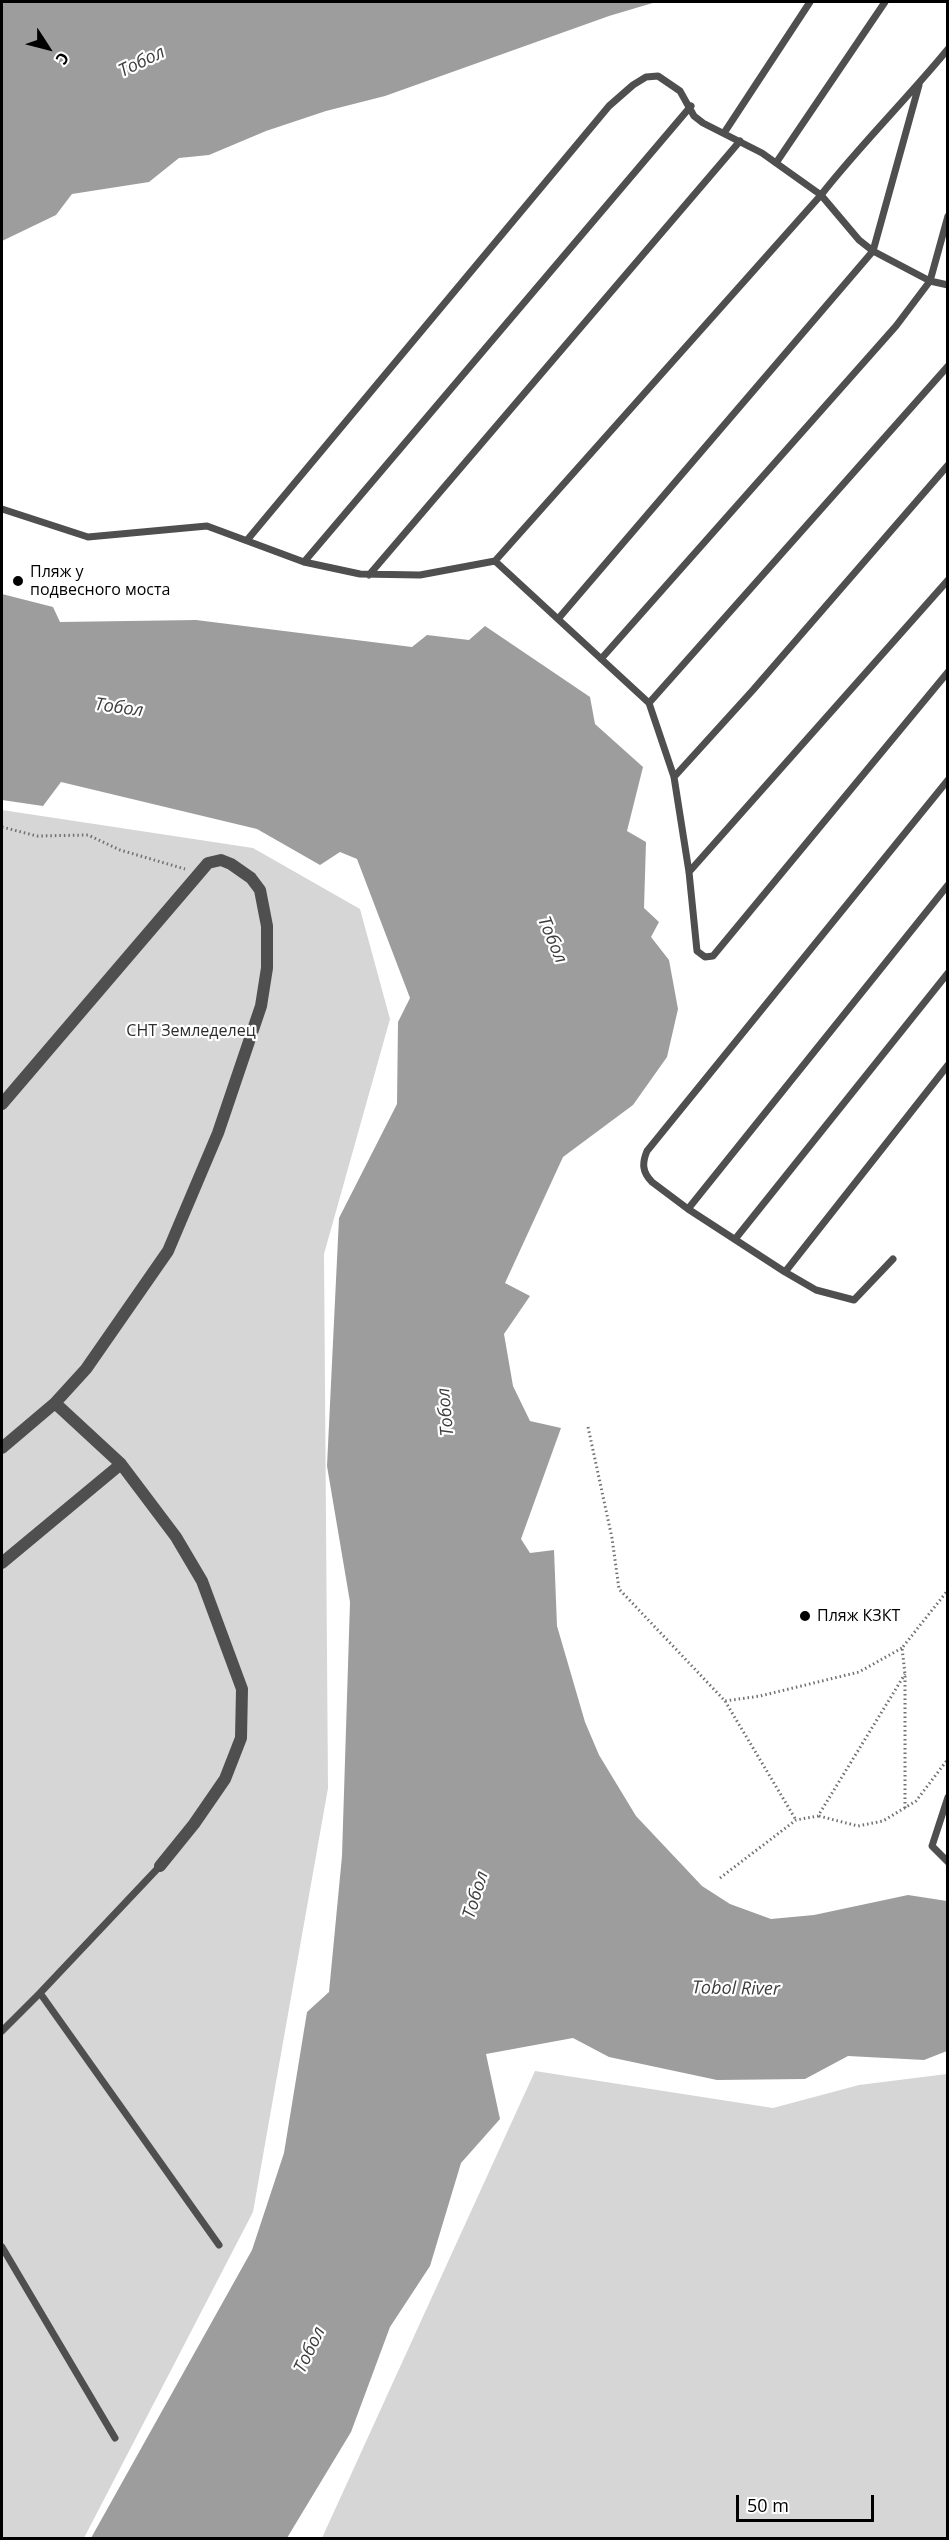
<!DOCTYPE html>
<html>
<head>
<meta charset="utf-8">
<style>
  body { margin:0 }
  #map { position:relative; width:949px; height:2540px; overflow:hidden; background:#fff; font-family:"Open Sans",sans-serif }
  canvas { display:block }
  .frame { position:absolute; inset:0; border:3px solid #000; pointer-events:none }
  .north { position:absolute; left:18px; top:18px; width:60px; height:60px; -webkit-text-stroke:4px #fff; paint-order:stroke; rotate:126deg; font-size:16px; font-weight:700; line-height:24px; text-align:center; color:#000 }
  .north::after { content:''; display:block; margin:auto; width:21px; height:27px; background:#000; clip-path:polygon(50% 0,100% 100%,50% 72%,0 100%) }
  .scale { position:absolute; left:736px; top:2495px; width:138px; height:27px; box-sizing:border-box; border:3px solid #000; border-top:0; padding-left:8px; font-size:18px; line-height:21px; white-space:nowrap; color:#000; -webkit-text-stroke:4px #fff; paint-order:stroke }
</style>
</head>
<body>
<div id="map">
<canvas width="949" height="2540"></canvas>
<div class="frame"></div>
<div class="north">С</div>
<div class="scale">50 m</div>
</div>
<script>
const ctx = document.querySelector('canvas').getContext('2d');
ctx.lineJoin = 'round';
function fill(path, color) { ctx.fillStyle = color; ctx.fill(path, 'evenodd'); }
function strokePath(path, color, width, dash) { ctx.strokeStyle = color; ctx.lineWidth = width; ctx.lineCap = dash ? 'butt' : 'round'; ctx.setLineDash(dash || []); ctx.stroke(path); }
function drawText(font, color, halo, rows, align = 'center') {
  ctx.font = font + ' "Open Sans",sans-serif'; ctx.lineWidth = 4.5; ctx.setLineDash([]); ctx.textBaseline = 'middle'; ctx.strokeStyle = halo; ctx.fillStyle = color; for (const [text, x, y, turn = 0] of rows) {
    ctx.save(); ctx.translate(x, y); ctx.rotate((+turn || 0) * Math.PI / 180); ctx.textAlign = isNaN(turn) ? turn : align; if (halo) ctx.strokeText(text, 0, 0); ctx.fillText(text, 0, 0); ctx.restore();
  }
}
const green = new Path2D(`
  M 2,810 L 253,848 L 360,909 L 390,1019 L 324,1254 L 328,1788 L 253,2212 L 84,2538 L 2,2538 Z
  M 535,2071 L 773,2108 L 859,2085 L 947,2074 L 947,2538 L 322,2538 Z`);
const water = new Path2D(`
  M 2,2 L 656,2 L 609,16 L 385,96 L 326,111 L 266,131 L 209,155 L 179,158 L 149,182 L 72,194 L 56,215 L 2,241 Z
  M 2,594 L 53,607 L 60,622 L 196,620 L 412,647 L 427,635 L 469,640 L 485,626 L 590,697 L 595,724 L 643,767 L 627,831 L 646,842 L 644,908 L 659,922 L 651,937 L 669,960 L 678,1009 L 667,1057 L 633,1105 L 563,1157 L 505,1283 L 530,1296 L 504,1334 L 513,1386 L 530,1421 L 561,1428 L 521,1539 L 530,1553 L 554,1550 L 557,1626 L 585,1722 L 599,1755 L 636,1816 L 702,1886 L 730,1904 L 771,1919 L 814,1915 L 908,1895 L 947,1901 L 947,2051 L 924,2060 L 848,2056 L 805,2079 L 717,2080 L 609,2057 L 573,2038 L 486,2054 L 500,2119 L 461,2163 L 430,2266 L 390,2327 L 351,2432 L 287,2538 L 91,2538 L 252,2250 L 284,2153 L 307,2012 L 329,1992 L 342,1856 L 350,1602 L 327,1466 L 339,1218 L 397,1104 L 398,1022 L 410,998 L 357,859 L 340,852 L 320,865 L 257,829 L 61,782 L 43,806 L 2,800 Z`);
const path = new Path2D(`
  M 2,827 L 37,836 L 88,835 L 120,850 L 185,869
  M 588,1427 L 612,1538 L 619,1589 L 725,1701 L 760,1696 L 859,1672 L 902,1648
  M 725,1701 L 796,1820
  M 905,1808 L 905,1674 L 902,1648 L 948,1590
  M 819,1816 L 858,1826 L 883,1821 L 916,1801 L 948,1759
  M 720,1878 L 796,1820 L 818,1816 L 905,1674`);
const lane = new Path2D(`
  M 724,133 L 810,2
  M 776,163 L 885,2
  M 2,509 L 88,537 L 207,526 L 304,562 L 360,574 L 420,575 L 495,561 L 649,703 L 674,777 L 689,872 L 697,951 L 705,957 L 713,956 L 948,672
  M 248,539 L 609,106 L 633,85 L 646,77 L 658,76 L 680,91 L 694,116 L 703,123 L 762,153 L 821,195 L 859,240 L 873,251 L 930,281 L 948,285
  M 495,561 L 821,195 C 861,144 907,99 948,49
  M 304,562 L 691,106
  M 369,575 L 740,141
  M 558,619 L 873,251 L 919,85
  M 601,659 L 896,326 L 930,281 L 948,216
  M 649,703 L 948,366
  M 674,777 L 753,690 L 948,465
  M 689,872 L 948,580
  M 688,1209 L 948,885
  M 736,1238 L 948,973
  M 893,1259 L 854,1300 L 816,1290 L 785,1272 L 688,1209 L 652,1182 C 642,1172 642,1163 647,1151 L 948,780
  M 785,1272 L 948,1065
  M 948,1797 L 932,1846 L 948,1862
  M 40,1993 L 219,2245
  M 2,2031 L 40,1993 L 160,1866
  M 2,2247 L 115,2438`);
const street = new Path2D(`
  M 2,1104 L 208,863 L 221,860 L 231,864 L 251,878 L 260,890 L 267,926 L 267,968 L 261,1006 L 218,1133 L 168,1251 L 86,1369 L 55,1403 L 2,1448
  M 55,1403 L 121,1464 L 176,1537 L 202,1581 L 242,1689 L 241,1738 L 225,1779 L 194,1824 L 160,1866
  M 2,1563 L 121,1464`);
const markers = [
  [18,581,6,"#000"],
  [805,1616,6,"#000"]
];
const poiNames = [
  ["Пляж у",30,572],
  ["подвесного моста",30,590],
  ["Пляж КЗКТ",817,1616]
];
const parkNames = [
  ["СНТ Земледелец",191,1031]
];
const waterNames = [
  ["Тобол",142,62,-26],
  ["Тобол",119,708,8],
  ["Тобол",552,940,67],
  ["Тобол",446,1412,-95],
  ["Тобол",476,1895,-73],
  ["Tobol River",736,1989,1],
  ["Тобол",310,2350,-64]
];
fill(green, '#d6d6d6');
fill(water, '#9d9d9d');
strokePath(path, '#717171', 3, [1.5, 3]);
strokePath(lane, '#4f4f4f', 7);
strokePath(street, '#4f4f4f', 12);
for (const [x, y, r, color] of markers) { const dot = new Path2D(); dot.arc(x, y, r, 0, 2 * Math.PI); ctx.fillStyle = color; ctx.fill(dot); strokePath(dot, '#fff', 2); }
drawText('16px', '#000', '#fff', poiNames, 'left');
drawText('16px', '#2d2d2d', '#fff', parkNames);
drawText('italic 18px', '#3e3e3e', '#fff', waterNames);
</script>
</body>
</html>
